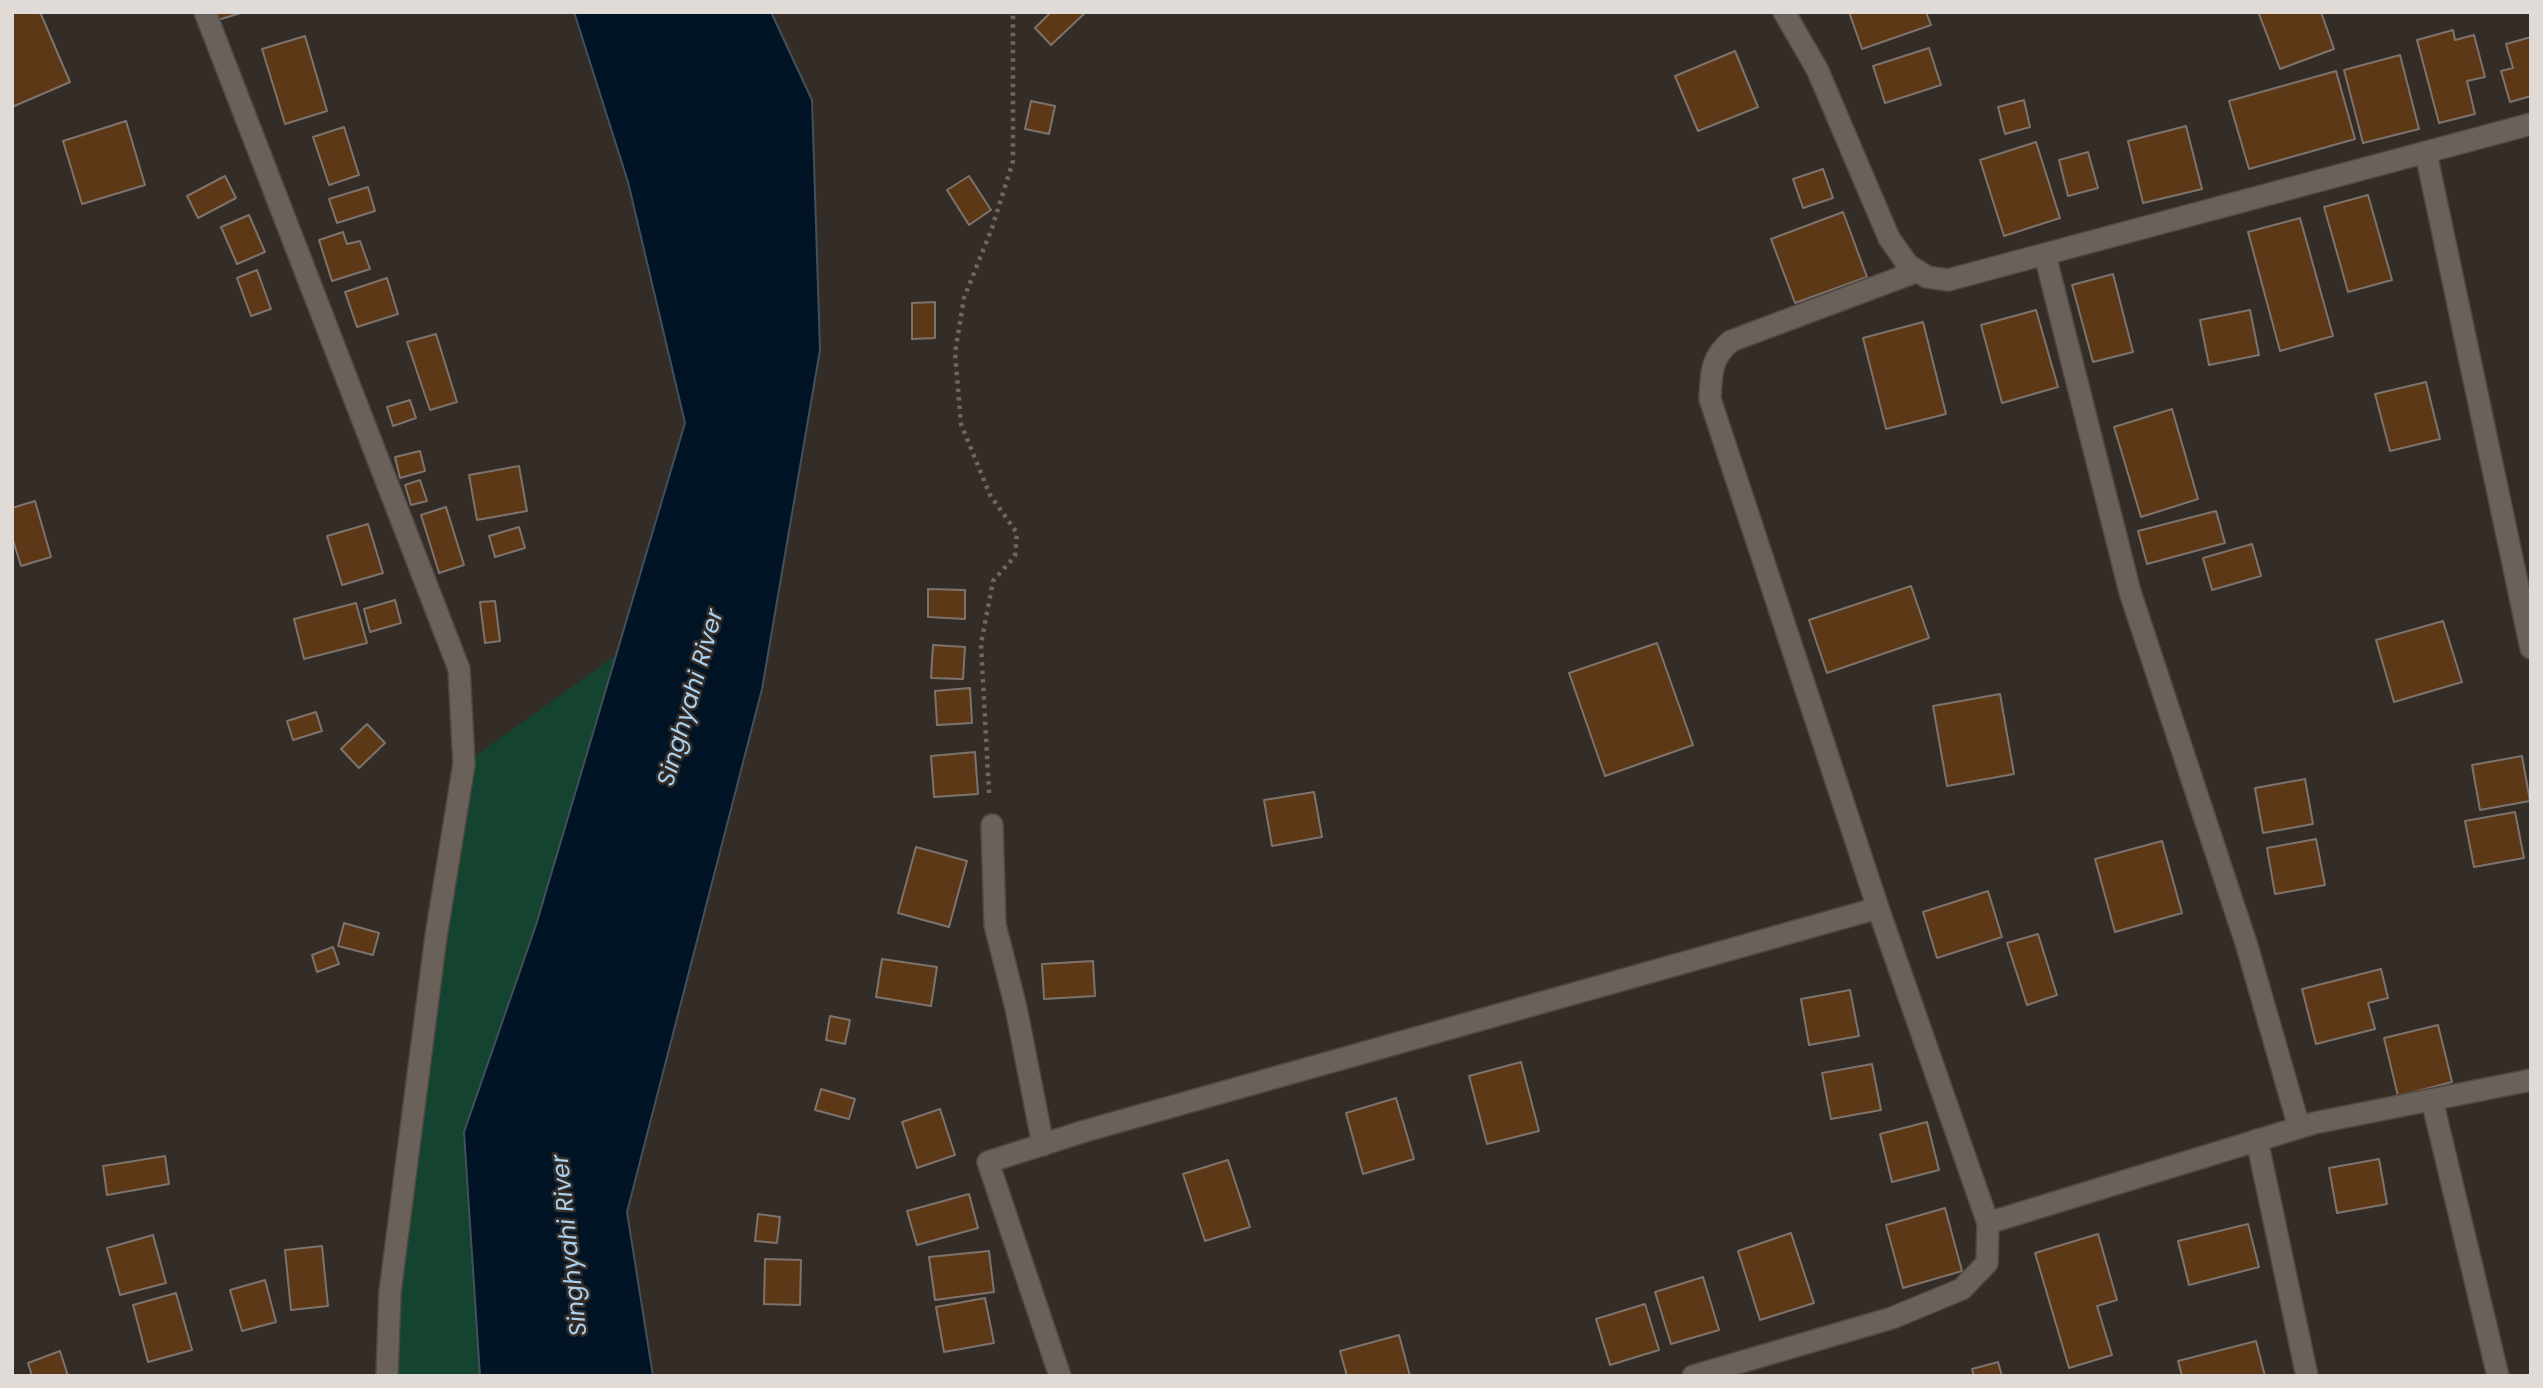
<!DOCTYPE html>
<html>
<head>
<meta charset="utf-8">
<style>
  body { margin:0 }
  #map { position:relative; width:2543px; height:1388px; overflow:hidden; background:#342c26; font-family:Poppins,sans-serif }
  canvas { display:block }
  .frame { position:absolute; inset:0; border:14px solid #e0dbd7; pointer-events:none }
</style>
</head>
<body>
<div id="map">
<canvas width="2543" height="1388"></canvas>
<div class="frame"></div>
</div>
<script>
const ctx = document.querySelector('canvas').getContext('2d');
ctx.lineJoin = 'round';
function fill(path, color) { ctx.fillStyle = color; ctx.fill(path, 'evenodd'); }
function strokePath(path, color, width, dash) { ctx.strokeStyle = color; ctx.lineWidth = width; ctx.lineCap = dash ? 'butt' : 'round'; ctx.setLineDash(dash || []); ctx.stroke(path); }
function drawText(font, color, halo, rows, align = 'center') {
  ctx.font = font + ' Poppins,sans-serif'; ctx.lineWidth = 5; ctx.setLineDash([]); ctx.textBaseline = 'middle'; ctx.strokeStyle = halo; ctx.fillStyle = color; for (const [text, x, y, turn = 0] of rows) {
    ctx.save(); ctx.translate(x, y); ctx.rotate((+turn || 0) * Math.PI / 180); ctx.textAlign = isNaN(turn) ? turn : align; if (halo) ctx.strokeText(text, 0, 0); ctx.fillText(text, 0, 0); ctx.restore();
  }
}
const green = new Path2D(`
  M 618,654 L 536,925 L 464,1132 L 480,1376 L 387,1376 L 464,764 Z`);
const water = new Path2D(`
  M 574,12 L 771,12 L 812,100 L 820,350 L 762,689 L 627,1212 L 653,1376 L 480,1376 L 464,1132 L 536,925 L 685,423 L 628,182 Z`);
const building = new Path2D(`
  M 12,12 L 40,12 L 70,82 L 12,107 Z
  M 216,12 L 244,12 L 218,20 Z
  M 1051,12 L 1086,12 L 1051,45 L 1035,28 Z
  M 1849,12 L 1926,12 L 1931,25 L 1862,49 Z
  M 2262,12 L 2321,12 L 2334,49 L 2280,69 L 2259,14 Z
  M 2453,30 L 2455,40 L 2474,35 L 2485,77 L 2467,81 L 2475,114 L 2439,123 L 2417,40 Z
  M 305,36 L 327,111 L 285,124 L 262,49 Z
  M 2531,37 L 2531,96 L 2510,102 L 2501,71 L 2513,68 L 2506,44 Z
  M 1929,48 L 1941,85 L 1885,103 L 1873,66 Z
  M 1735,51 L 1758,107 L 1698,131 L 1675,76 Z
  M 2400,55 L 2419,129 L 2363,143 L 2344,70 Z
  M 2336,71 L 2355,139 L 2249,169 L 2229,101 Z
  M 2024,100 L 2030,127 L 2005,134 L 1998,107 Z
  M 1031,101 L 1055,106 L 1049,134 L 1025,129 Z
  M 126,121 L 145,185 L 82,204 L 63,141 Z
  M 2186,126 L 2202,189 L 2143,203 L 2128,141 Z
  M 344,127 L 359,175 L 329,185 L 313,137 Z
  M 2036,142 L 2060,218 L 2004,236 L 1980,160 Z
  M 2088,152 L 2098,188 L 2068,196 L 2059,160 Z
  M 1823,169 L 1833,198 L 1803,208 L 1793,179 Z
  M 225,176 L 236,198 L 198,218 L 187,196 Z
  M 969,176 L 991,210 L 969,225 L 947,190 Z
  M 368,187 L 375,211 L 337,223 L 329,199 Z
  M 2368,195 L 2392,280 L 2348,292 L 2324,207 Z
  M 1843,212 L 1867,277 L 1795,303 L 1771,239 Z
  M 249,215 L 265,252 L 237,264 L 221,227 Z
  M 2300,218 L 2333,336 L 2280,351 L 2248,232 Z
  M 343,232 L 347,244 L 360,241 L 370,269 L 332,281 L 319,240 Z
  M 257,270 L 271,309 L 251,316 L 237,278 Z
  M 2113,274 L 2133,352 L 2093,362 L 2072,285 Z
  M 387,278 L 398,314 L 357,327 L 345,292 Z
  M 935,302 L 935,338 L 912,339 L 912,303 Z
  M 2036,310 L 2058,387 L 2002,403 L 1981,325 Z
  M 2250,310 L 2259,355 L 2209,365 L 2200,320 Z
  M 1923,322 L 1946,414 L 1886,429 L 1863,338 Z
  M 436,334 L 457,402 L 430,410 L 407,342 Z
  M 2426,382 L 2440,439 L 2390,451 L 2375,394 Z
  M 410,400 L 416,418 L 393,426 L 387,407 Z
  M 2172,409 L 2198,499 L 2141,517 L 2114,427 Z
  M 420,451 L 425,471 L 400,478 L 395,457 Z
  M 519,466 L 527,511 L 477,520 L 469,475 Z
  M 420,480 L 427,501 L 411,505 L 405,485 Z
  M 35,501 L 51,557 L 21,566 L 12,537 L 12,508 Z
  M 446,507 L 464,565 L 439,573 L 421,515 Z
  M 2216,511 L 2225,543 L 2147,564 L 2138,531 Z
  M 368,524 L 383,573 L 342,585 L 327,536 Z
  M 519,527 L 525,548 L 495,557 L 489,536 Z
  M 2252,544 L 2261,576 L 2212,590 L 2203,558 Z
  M 1911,586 L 1929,638 L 1827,673 L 1809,620 Z
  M 928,589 L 965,590 L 965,619 L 928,617 Z
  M 395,600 L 401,623 L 370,632 L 364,609 Z
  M 495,601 L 500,641 L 485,643 L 480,602 Z
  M 356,603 L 367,643 L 304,659 L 294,619 Z
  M 2443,621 L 2462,682 L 2394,702 L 2376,640 Z
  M 1657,643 L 1693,745 L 1605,776 L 1569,673 Z
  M 933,645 L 965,647 L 963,679 L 931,678 Z
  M 970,688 L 972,723 L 937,725 L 935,691 Z
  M 2000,694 L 2014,774 L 1947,786 L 1933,706 Z
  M 316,712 L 322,731 L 293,740 L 287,721 Z
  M 367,724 L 385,743 L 359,768 L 341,749 Z
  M 975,752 L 978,794 L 934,797 L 931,756 Z
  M 2522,756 L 2530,801 L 2480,810 L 2472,765 Z
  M 2305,779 L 2313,824 L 2263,833 L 2255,788 Z
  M 1314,792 L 1322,837 L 1272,846 L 1264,800 Z
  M 2515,812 L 2524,858 L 2474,867 L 2465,821 Z
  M 2316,839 L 2325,885 L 2275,894 L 2267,848 Z
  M 2162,841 L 2182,913 L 2115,932 L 2095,859 Z
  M 916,847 L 967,861 L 949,927 L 898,913 Z
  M 1988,891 L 2002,937 L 1937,958 L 1923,912 Z
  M 344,923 L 379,933 L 373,955 L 338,946 Z
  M 2038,934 L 2057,995 L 2027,1005 L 2007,943 Z
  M 333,947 L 339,964 L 317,972 L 312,955 Z
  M 882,959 L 937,967 L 931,1006 L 876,997 Z
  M 1093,961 L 1095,996 L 1044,999 L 1042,964 Z
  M 2381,969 L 2388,998 L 2368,1003 L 2375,1029 L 2316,1044 L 2302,989 Z
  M 1850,990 L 1859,1036 L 1809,1045 L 1801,999 Z
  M 830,1016 L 850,1020 L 845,1044 L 826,1040 Z
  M 2438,1025 L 2452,1082 L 2398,1096 L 2384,1038 Z
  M 1521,1062 L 1539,1131 L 1487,1144 L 1469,1076 Z
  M 1872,1064 L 1881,1110 L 1831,1119 L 1822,1073 Z
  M 821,1089 L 855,1099 L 849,1119 L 815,1110 Z
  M 1396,1098 L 1414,1159 L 1363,1174 L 1346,1113 Z
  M 940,1109 L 955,1155 L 917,1168 L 902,1122 Z
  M 1927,1122 L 1939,1170 L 1892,1182 L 1880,1134 Z
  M 165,1156 L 169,1184 L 107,1195 L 103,1166 Z
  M 2379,1159 L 2387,1204 L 2337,1213 L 2329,1168 Z
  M 1228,1160 L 1250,1227 L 1205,1241 L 1183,1174 Z
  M 969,1194 L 978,1228 L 917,1245 L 907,1211 Z
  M 1945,1208 L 1962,1271 L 1903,1288 L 1886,1225 Z
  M 758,1214 L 780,1217 L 777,1243 L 755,1241 Z
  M 2248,1224 L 2259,1267 L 2189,1285 L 2178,1241 Z
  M 1791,1233 L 1814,1303 L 1760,1320 L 1738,1251 Z
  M 2098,1234 L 2117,1300 L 2097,1306 L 2112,1355 L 2069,1368 L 2035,1253 Z
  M 153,1235 L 166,1283 L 120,1295 L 107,1248 Z
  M 322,1246 L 328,1306 L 291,1310 L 285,1250 Z
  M 989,1251 L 994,1292 L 935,1300 L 929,1257 Z
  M 765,1259 L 801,1260 L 800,1305 L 764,1304 Z
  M 1703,1277 L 1719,1330 L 1671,1344 L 1655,1292 Z
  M 265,1280 L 276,1322 L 242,1331 L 230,1290 Z
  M 176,1293 L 192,1350 L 148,1362 L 133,1305 Z
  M 985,1298 L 994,1343 L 944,1352 L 936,1307 Z
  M 1645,1304 L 1659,1350 L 1610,1365 L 1596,1319 Z
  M 1399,1335 L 1410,1376 L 1347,1376 L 1340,1351 Z
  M 2256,1341 L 2265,1376 L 2182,1376 L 2178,1361 Z
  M 60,1351 L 68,1376 L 32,1376 L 28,1363 Z
  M 1998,1362 L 2002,1376 L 1974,1376 L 1972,1369 Z`);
const path = new Path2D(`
  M 989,793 L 981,644 L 993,581 L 1015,556 L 1017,533 L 990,495 L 961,424 L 955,353 L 964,298 L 992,228 L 1013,161 L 1013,12`);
const minor = new Path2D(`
  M 205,12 L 459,669 L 464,764 L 436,936 L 390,1292 L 387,1376
  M 1784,12 L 1817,69 L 1889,238 L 1908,265 L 1927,277 L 1948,280 L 2531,124
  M 2426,153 L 2531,648
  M 2045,255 L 2130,592 L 2247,946 L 2299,1127
  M 992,825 L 995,925 L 1016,1008 L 1043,1145
  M 2432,1100 L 2498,1376
  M 2257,1140 L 2307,1376
  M 1988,1223 L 2314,1123 L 2531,1080
  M 1060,1376 L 988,1162 L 1085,1131 L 1878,908
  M 1693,1376 L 1892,1318 L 1962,1289 L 1987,1263 L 1988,1223 L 1878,908 L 1710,399 C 1711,374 1711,357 1731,341 L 1918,271`);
const waterNames = [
  ["Singhyahi River",692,698,-74],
  ["Singhyahi River",571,1245,-96]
];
fill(green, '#144430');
fill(water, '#001425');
strokePath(water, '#43505a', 2);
fill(building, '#5d3817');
strokePath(building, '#7d736c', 2);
strokePath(minor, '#4f4843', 24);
strokePath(path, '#6e6761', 4.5, [3.5, 5]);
strokePath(minor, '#6a615a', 21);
drawText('italic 24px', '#a9d1ef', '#342c26', waterNames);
</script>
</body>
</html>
